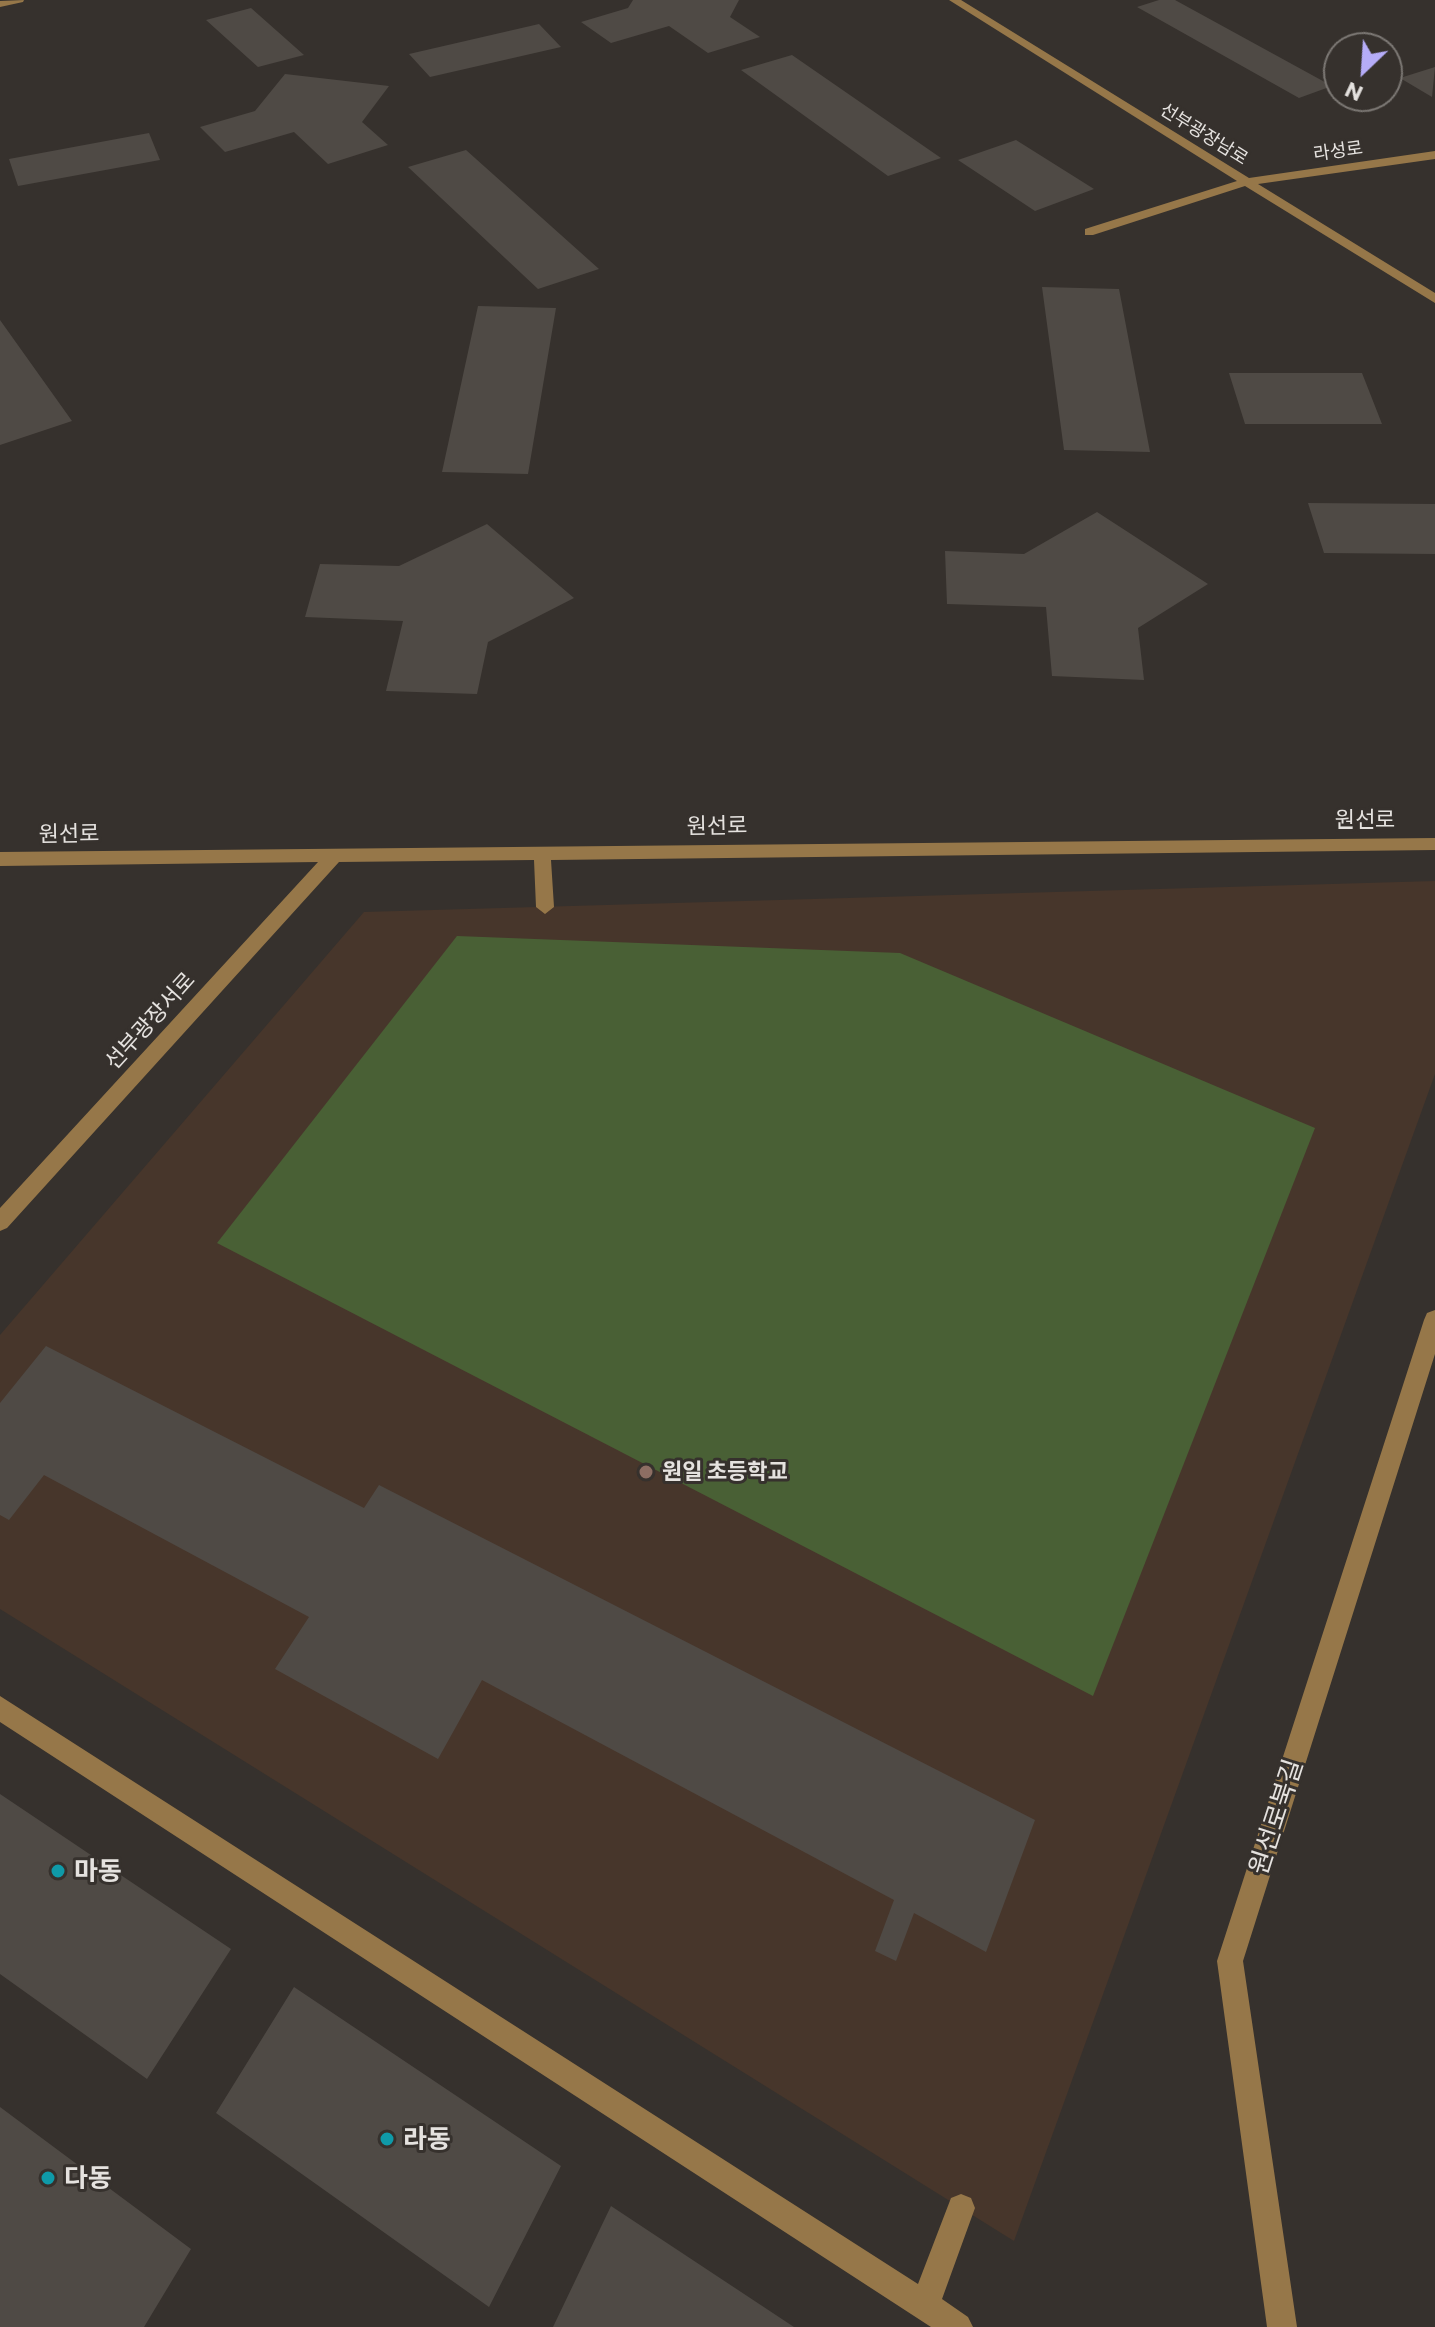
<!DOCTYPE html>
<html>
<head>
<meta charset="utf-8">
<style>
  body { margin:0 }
  #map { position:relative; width:1435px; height:2327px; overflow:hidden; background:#36312d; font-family:Commissioner,sans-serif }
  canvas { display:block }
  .north { position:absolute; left:1323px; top:32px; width:80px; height:80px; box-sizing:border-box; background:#36312d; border:2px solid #7c7874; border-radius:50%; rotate:205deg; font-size:22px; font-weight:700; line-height:32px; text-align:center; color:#e5e2df }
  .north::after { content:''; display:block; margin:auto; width:28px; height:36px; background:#b5acf8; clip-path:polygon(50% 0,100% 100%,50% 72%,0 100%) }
</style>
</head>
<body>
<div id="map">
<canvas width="1435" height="2327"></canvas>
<div class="north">N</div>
</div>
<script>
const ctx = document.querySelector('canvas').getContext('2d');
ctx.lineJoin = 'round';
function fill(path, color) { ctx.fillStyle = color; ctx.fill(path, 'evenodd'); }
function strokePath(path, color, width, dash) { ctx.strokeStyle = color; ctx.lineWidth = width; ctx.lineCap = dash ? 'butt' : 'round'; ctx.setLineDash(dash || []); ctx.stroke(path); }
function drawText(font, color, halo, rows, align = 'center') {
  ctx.font = font + ' Commissioner,"Noto Sans KR",sans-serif'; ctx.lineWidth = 6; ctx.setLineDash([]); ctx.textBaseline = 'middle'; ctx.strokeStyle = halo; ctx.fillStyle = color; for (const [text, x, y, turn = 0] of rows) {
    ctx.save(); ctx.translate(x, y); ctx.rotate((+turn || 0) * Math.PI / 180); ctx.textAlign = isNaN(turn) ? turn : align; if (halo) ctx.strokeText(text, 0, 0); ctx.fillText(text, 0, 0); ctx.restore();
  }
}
const education = new Path2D(`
  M 1435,881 L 1435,1074 L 1014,2241 L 0,1609 L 0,1335 L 364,912 Z`);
const green = new Path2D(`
  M 457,936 L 900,953 L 1315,1128 L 1093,1696 L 217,1243 Z`);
const building = new Path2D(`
  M 633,0 L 739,0 L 730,17 L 760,37 L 708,53 L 669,26 L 611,43 L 581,22 L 628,8 Z
  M 1159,0 L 1175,0 L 1332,86 L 1299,98 L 1137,7 Z
  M 251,8 L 304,55 L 258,67 L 206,20 Z
  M 539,24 L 561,47 L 430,77 L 409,54 Z
  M 792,55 L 941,158 L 888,176 L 741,70 Z
  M 1435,67 L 1432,97 L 1400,78 Z
  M 285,74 L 389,86 L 362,122 L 388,145 L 328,164 L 294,132 L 225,152 L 200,127 L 255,111 Z
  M 149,133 L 160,160 L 18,186 L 9,159 Z
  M 1016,140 L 1094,189 L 1035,211 L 958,160 Z
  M 466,150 L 599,269 L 538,289 L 408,167 Z
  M 1042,287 L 1119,289 L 1150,452 L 1064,450 Z
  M 478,306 L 556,308 L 528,474 L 442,472 Z
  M 0,320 L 72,421 L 0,445 Z
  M 1229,373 L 1362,373 L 1382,424 L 1245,424 Z
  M 1308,503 L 1435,504 L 1435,554 L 1324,553 Z
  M 1097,512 L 1208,584 L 1138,628 L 1144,680 L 1052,676 L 1046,607 L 947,604 L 945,551 L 1024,554 Z
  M 487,524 L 574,598 L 488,642 L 477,694 L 386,691 L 403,621 L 305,617 L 320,564 L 399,566 Z
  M 46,1346 L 364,1508 L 379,1485 L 1035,1820 L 986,1952 L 914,1913 L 896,1961 L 875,1951 L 894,1900 L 482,1680 L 438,1759 L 275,1669 L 309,1617 L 44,1475 L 9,1520 L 0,1515 L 0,1403 Z
  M 0,1794 L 231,1949 L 147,2079 L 0,1974 Z
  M 294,1987 L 561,2166 L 489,2307 L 216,2113 Z
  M 0,2107 L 191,2249 L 144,2327 L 0,2327 Z
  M 611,2206 L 794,2327 L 553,2327 Z`);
const minor = new Path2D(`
  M 24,0 L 23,2 L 0,7 L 0,1 Z
  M 949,0 L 961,0 L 1249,178 L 1435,151 L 1435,159 L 1258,184 L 1435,293 L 1435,303 L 1245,186 L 1093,235 L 1085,235 L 1085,229 L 1237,181 Z
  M 1435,838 L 1435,850 L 551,860 L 554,907 L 545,914 L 536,907 L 534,860 L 339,862 L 7,1228 L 0,1231 L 0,1208 L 318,862 L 0,866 L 0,852 Z
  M 1435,1310 L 1435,1354 L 1243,1961 L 1297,2327 L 1267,2327 L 1217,1961 L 1424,1320 L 1427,1313 Z
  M 0,1696 L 918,2284 L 951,2198 L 961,2194 L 971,2198 L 975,2208 L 942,2299 L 968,2317 L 973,2327 L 931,2327 L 0,1722 Z`);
const markers = [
  [646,1472,8,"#8d6e63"],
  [58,1871,8,"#0f9aa8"],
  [387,2139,8,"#0f9aa8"],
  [48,2178,8,"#0f9aa8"]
];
const farStreetnames = [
  ["선부광장남로",1204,134,32],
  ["라성로",1338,151,-8]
];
const streetNames = [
  ["원선로",1365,820],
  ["원선로",717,826,-1],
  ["원선로",69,834,-1],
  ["선부광장서로",150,1021,-48]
];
const poiNames = [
  ["원일 초등학교",662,1472]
];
const nearStreetnames = [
  ["원선로북길",1276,1817,-72]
];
const nearPoinames = [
  ["마동",74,1871],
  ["라동",403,2139],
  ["다동",64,2178]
];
fill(education, '#47362b');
fill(green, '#496035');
fill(building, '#4f4a45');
fill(minor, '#967749');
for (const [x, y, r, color] of markers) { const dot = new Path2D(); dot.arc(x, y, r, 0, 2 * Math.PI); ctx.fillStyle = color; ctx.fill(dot); strokePath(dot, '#36312d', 3); }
drawText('18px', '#e5e2df', '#36312d', farStreetnames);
drawText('22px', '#e5e2df', '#36312d', streetNames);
drawText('bold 22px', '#e5e2df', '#36312d', poiNames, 'left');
drawText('26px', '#e5e2df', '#36312d', nearStreetnames);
drawText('bold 26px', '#e5e2df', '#36312d', nearPoinames, 'left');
</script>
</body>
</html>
